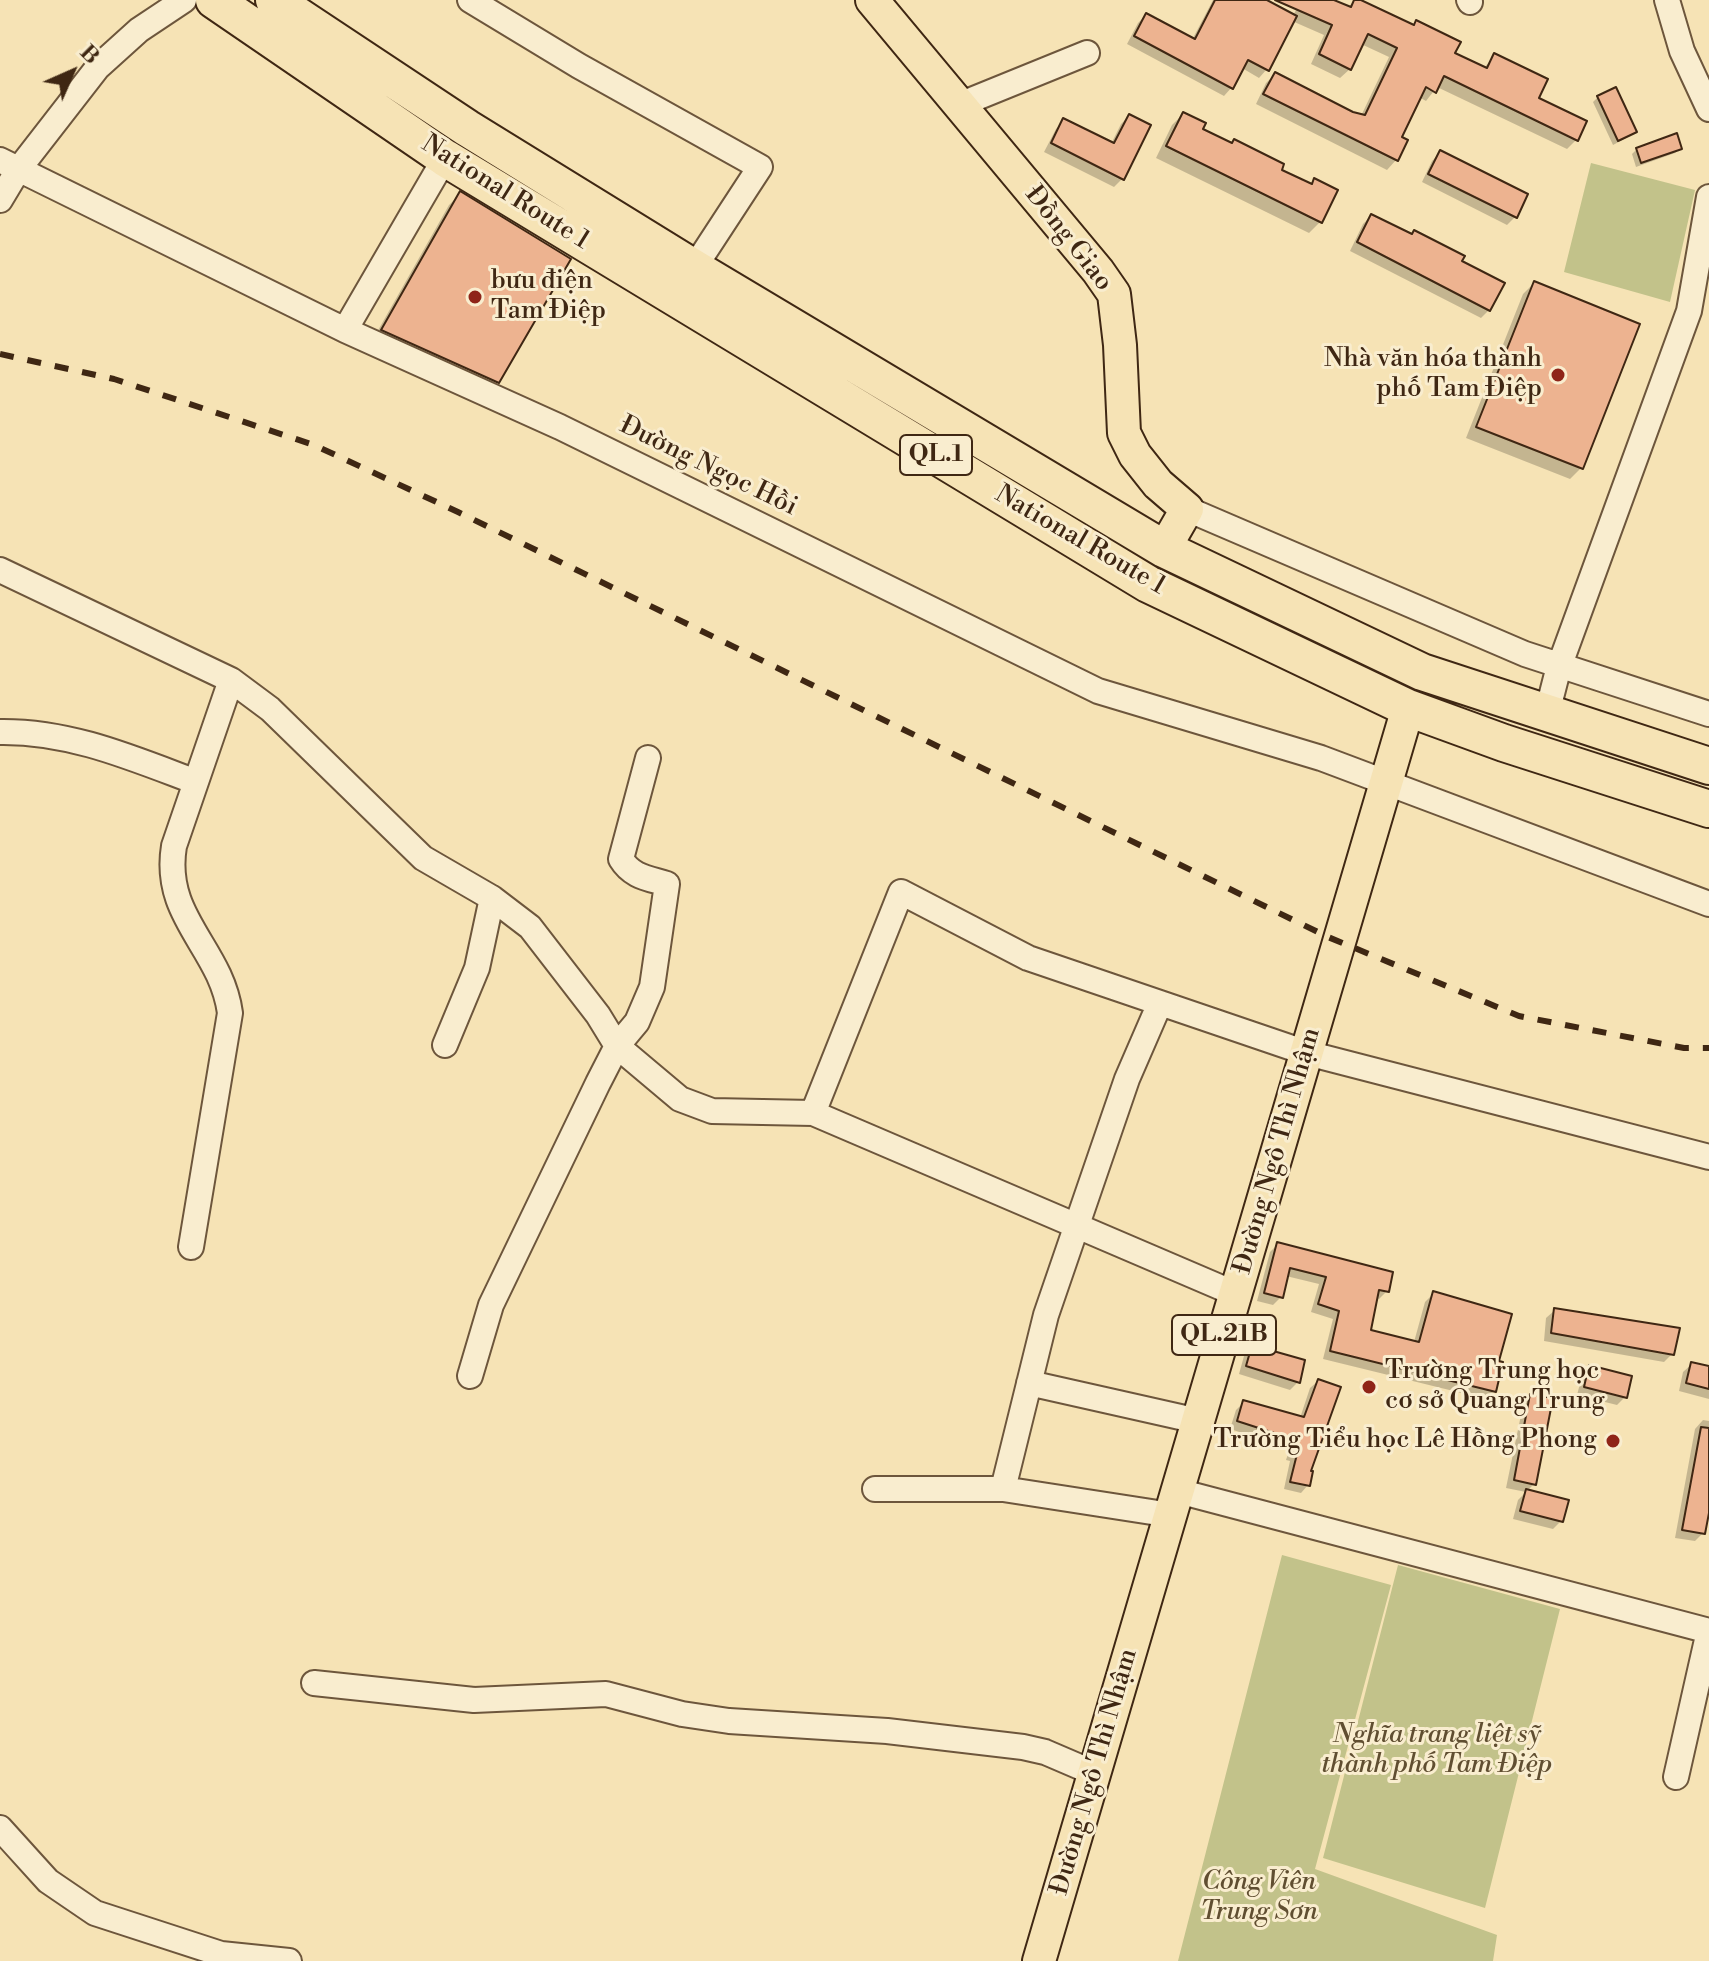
<!DOCTYPE html>
<html>
<head>
<meta charset="utf-8">
<style>
  body { margin:0 }
  #map { position:relative; width:1709px; height:1961px; overflow:hidden; background:#f6e3b5; font-family:"Libre Bodoni",serif }
  canvas { display:block }
  .north { position:absolute; left:32px; top:32px; width:80px; height:80px; -webkit-text-stroke:6px #f9edcf; paint-order:stroke; rotate:45deg; font-size:22px; font-weight:700; line-height:32px; text-align:center; color:#3f2713 }
  .north::after { content:''; display:block; margin:auto; width:28px; height:36px; background:#3f2713; clip-path:polygon(50% 0,100% 100%,50% 72%,0 100%) }
</style>
</head>
<body>
<div id="map">
<canvas width="1709" height="1961"></canvas>
<div class="north">B</div>
</div>
<script>
const ctx = document.querySelector('canvas').getContext('2d');
ctx.lineJoin = 'round';
function fill(path, color) { ctx.fillStyle = color; ctx.fill(path, 'evenodd'); }
function strokePath(path, color, width, dash) { ctx.strokeStyle = color; ctx.lineWidth = width; ctx.lineCap = dash ? 'butt' : 'round'; ctx.setLineDash(dash || []); ctx.stroke(path); }
function drawText(font, color, halo, rows, align = 'center') {
  ctx.font = font + ' "Libre Bodoni",serif'; ctx.lineWidth = 6; ctx.setLineDash([]); ctx.textBaseline = 'middle'; ctx.strokeStyle = halo; ctx.fillStyle = color; for (const [text, x, y, turn = 0] of rows) {
    ctx.save(); ctx.translate(x, y); ctx.rotate((+turn || 0) * Math.PI / 180); ctx.textAlign = isNaN(turn) ? turn : align; if (halo) ctx.strokeText(text, 0, 0); ctx.fillText(text, 0, 0); ctx.restore();
  }
}
const green = new Path2D(`
  M 1591,163 L 1695,190 L 1670,302 L 1564,272 Z
  M 1282,1555 L 1391,1585 L 1315,1869 L 1497,1935 L 1493,1961 L 1178,1961 Z
  M 1398,1565 L 1560,1609 L 1485,1908 L 1323,1858 Z`);
const shadow = new Path2D(`
  M 1213,0 L 1263,0 L 1293,16 L 1301,0 L 1329,0 L 1347,8 L 1356,0 L 1412,27 L 1417,22 L 1453,54 L 1484,68 L 1495,55 L 1576,140 L 1567,149 L 1437,87 L 1426,101 L 1419,97 L 1399,138 L 1405,141 L 1396,160 L 1387,170 L 1256,104 L 1266,83 L 1275,74 L 1361,116 L 1389,57 L 1361,44 L 1350,69 L 1340,78 L 1311,64 L 1324,35 L 1292,21 L 1267,69 L 1259,78 L 1242,68 L 1232,87 L 1224,96 L 1127,44 L 1138,23 L 1146,15 L 1192,40 Z
  M 1598,97 L 1635,131 L 1630,136 L 1613,145 L 1593,102 Z
  M 1183,114 L 1200,130 L 1279,171 L 1310,186 L 1315,181 L 1335,191 L 1320,222 L 1309,233 L 1156,158 L 1172,125 Z
  M 1129,116 L 1122,179 L 1114,187 L 1044,152 L 1056,129 L 1064,121 L 1111,144 L 1121,124 Z
  M 1680,148 L 1675,153 L 1636,167 L 1632,154 L 1637,149 Z
  M 1440,153 L 1515,217 L 1507,225 L 1422,182 L 1432,161 Z
  M 460,194 L 498,382 L 487,393 L 372,341 L 449,205 Z
  M 1371,216 L 1459,262 L 1489,310 L 1481,318 L 1350,251 L 1363,224 Z
  M 1534,283 L 1581,468 L 1570,479 L 1466,438 L 1523,294 Z
  M 1278,1244 L 1387,1291 L 1379,1299 L 1375,1298 L 1368,1331 L 1414,1342 L 1425,1302 L 1433,1294 L 1497,1363 L 1494,1391 L 1486,1399 L 1323,1359 L 1333,1319 L 1311,1312 L 1319,1284 L 1286,1276 L 1281,1297 L 1273,1305 L 1257,1301 L 1270,1252 Z
  M 1555,1310 L 1672,1354 L 1664,1362 L 1544,1341 L 1546,1318 Z
  M 1252,1347 L 1298,1382 L 1290,1390 L 1239,1374 L 1244,1356 Z
  M 1692,1364 L 1709,1368 L 1709,1399 L 1679,1391 L 1683,1372 Z
  M 1590,1367 L 1625,1397 L 1617,1405 L 1577,1395 L 1582,1376 Z
  M 1318,1381 L 1308,1485 L 1301,1493 L 1284,1489 L 1290,1461 L 1286,1460 L 1290,1448 L 1230,1429 L 1236,1410 L 1243,1403 L 1300,1418 L 1310,1388 Z
  M 1531,1396 L 1534,1484 L 1526,1492 L 1561,1521 L 1553,1529 L 1513,1519 L 1518,1500 L 1526,1492 L 1506,1488 L 1523,1405 Z
  M 1703,1420 L 1709,1421 L 1709,1502 L 1703,1533 L 1695,1541 L 1675,1538 L 1695,1429 Z`);
const building = new Path2D(`
  M 1215,0 L 1267,0 L 1297,16 L 1269,71 L 1248,60 L 1233,89 L 1134,36 L 1146,13 L 1195,39 Z
  M 1275,0 L 1334,0 L 1351,7 L 1354,0 L 1361,0 L 1414,25 L 1416,20 L 1461,42 L 1455,53 L 1487,68 L 1494,53 L 1548,79 L 1539,98 L 1587,121 L 1578,141 L 1444,76 L 1436,93 L 1426,87 L 1402,137 L 1408,140 L 1398,161 L 1263,94 L 1275,72 L 1353,112 L 1365,115 L 1397,48 L 1368,34 L 1351,70 L 1319,54 L 1332,25 Z
  M 1616,87 L 1637,132 L 1618,141 L 1597,96 Z
  M 1183,112 L 1206,123 L 1203,129 L 1232,143 L 1234,139 L 1284,164 L 1282,170 L 1312,184 L 1314,178 L 1338,190 L 1322,223 L 1166,146 Z
  M 1129,114 L 1151,125 L 1124,180 L 1051,143 L 1063,118 L 1114,143 Z
  M 1677,133 L 1682,149 L 1641,163 L 1636,148 Z
  M 1440,150 L 1528,194 L 1517,218 L 1428,174 Z
  M 460,191 L 571,259 L 499,383 L 381,330 Z
  M 1371,214 L 1412,234 L 1414,230 L 1465,256 L 1462,261 L 1505,283 L 1490,311 L 1357,242 Z
  M 1534,281 L 1640,324 L 1583,469 L 1476,427 Z
  M 1277,1242 L 1393,1272 L 1389,1292 L 1379,1290 L 1371,1330 L 1419,1342 L 1433,1291 L 1512,1314 L 1499,1361 L 1503,1362 L 1496,1392 L 1330,1351 L 1339,1311 L 1318,1304 L 1326,1277 L 1290,1268 L 1283,1298 L 1264,1293 Z
  M 1554,1308 L 1680,1328 L 1674,1355 L 1551,1333 Z
  M 1252,1345 L 1305,1360 L 1300,1383 L 1246,1366 Z
  M 1691,1362 L 1709,1366 L 1709,1389 L 1686,1383 Z
  M 1589,1365 L 1632,1376 L 1627,1398 L 1584,1387 Z
  M 1318,1379 L 1341,1387 L 1311,1471 L 1313,1471 L 1310,1486 L 1290,1482 L 1297,1454 L 1292,1452 L 1296,1440 L 1237,1421 L 1243,1400 L 1304,1417 Z
  M 1530,1394 L 1553,1398 L 1536,1485 L 1514,1480 Z
  M 1701,1427 L 1709,1428 L 1709,1513 L 1705,1534 L 1682,1530 Z
  M 1526,1489 L 1569,1500 L 1563,1522 L 1520,1511 Z`);
const minor = new Path2D(`
  M 470,0 L 579,66 L 760,167 L 694,268
  M 1469,0 L 1470,2
  M 1667,0 L 1682,51 L 1709,109
  M 959,105 L 1087,53
  M 0,160 L 345,330 L 560,427 L 1098,691 L 1321,758 L 1709,904
  M 0,200 L 18,170 L 98,67 L 139,30 L 184,0
  M 345,330 L 445,158
  M 1187,509 L 1525,654 L 1709,714
  M 0,570 L 231,680 L 270,709 L 423,858 L 492,898 L 530,927 L 598,1015 L 617,1046 L 680,1099 L 712,1111 L 813,1113 L 1236,1294
  M 1547,713 L 1558,670 L 1689,311 L 1709,197
  M 0,732 C 70,731 132,758 196,782
  M 445,1045 L 477,968 L 492,898
  M 813,1113 L 901,892 L 1028,958 L 1307,1053 L 1709,1157
  M 191,1247 L 230,1013 C 221,947 162,918 174,846 L 231,680
  M 470,1376 L 491,1305 L 598,1083 L 617,1046 L 637,1022 L 652,987 L 667,884 C 648,878 632,877 621,859 L 648,758
  M 1029,1383 L 1198,1421
  M 875,1489 L 1003,1489 L 1171,1515
  M 1003,1489 L 1046,1315 L 1127,1079 L 1160,1003
  M 1178,1491 L 1709,1631
  M 314,1683 L 474,1700 L 606,1694 L 682,1714 L 729,1721 L 887,1731 L 1023,1747 L 1045,1752 L 1094,1773
  M 1676,1777 L 1709,1631
  M 0,1828 L 48,1881 L 95,1913 L 221,1954 L 289,1961`);
const major = new Path2D(`
  M 872,0 L 1098,271 L 1114,294 L 1120,345 L 1124,433 L 1135,455 L 1158,484 L 1187,509 L 1164,549
  M 1039,1961 L 1408,708`);
const highway = new Path2D(`
  M 214,0 L 445,158 L 1148,584 L 1408,708 L 1504,743 L 1709,809
  M 274,0 L 467,128 L 694,268 L 1164,549 L 1422,672 L 1709,766`);
const rail = new Path2D(`
  M 0,354 L 114,379 L 314,445 L 458,512 L 1328,937 L 1519,1016 L 1684,1048 L 1709,1048`);
const markers = [
  [475,297,8,"#8f2418"],
  [1558,375,8,"#8f2418"],
  [1369,1387,8,"#8f2418"],
  [1613,1441,8,"#8f2418"]
];
const shields = [
  [936,455,72],
  [1224,1335,104]
];
const shieldNames = [
  ["QL.1",936,455],
  ["QL.21B",1224,1335]
];
const streetNames = [
  ["National Route 1",505,193,32],
  ["Đồng Giao",1068,239,52],
  ["Đường Ngọc Hồi",708,467,26],
  ["National Route 1",1080,541,30],
  ["Đường Ngô Thì Nhậm",1278,1151,-74],
  ["Đường Ngô Thì Nhậm",1095,1772,-74]
];
const poiNames = [
  ["bưu điện",491,282],
  ["Tam Điệp",491,312],
  ["Nhà văn hóa thành",1542,360,"right"],
  ["phố Tam Điệp",1542,390,"right"],
  ["Trường Trung học",1385,1372],
  ["cơ sở Quang Trung",1385,1402],
  ["Trường Tiểu học Lê Hồng Phong",1597,1441,"right"]
];
const parkNames = [
  ["Nghĩa trang liệt sỹ",1437,1736],
  ["thành phố Tam Điệp",1437,1766],
  ["Công Viên",1259,1883],
  ["Trung Sơn",1259,1913]
];
fill(green, '#c2c28a');
fill(shadow, '#0003');
fill(building, '#edb390');
strokePath(building, '#3f2713', 2);
strokePath(minor, '#6d563c', 28);
strokePath(major, '#3f2713', 36);
strokePath(highway, '#3f2713', 40);
strokePath(minor, '#f9edcf', 24);
strokePath(major, '#f6e3b5', 32);
strokePath(highway, '#f6e3b5', 36);
strokePath(rail, '#3f2713', 6, [14, 14]);
for (const [x, y, r, color] of markers) { const dot = new Path2D(); dot.arc(x, y, r, 0, 2 * Math.PI); ctx.fillStyle = color; ctx.fill(dot); strokePath(dot, '#f9edcf', 3); }
for (const [x, y, w] of shields) { const box = new Path2D(); box.roundRect(x - w / 2, y - 20, w, 40, 6); ctx.fillStyle = '#f9edcf'; ctx.fill(box); strokePath(box, '#3f2713', 2); }
drawText('bold 24px', '#3f2713', null, shieldNames);
drawText('26px', '#3f2713', '#f9edcf', streetNames);
drawText('26px', '#3f2713', '#f9edcf', poiNames, 'left');
drawText('italic 26px', '#604e31', '#f9edcf', parkNames);
</script>
</body>
</html>
